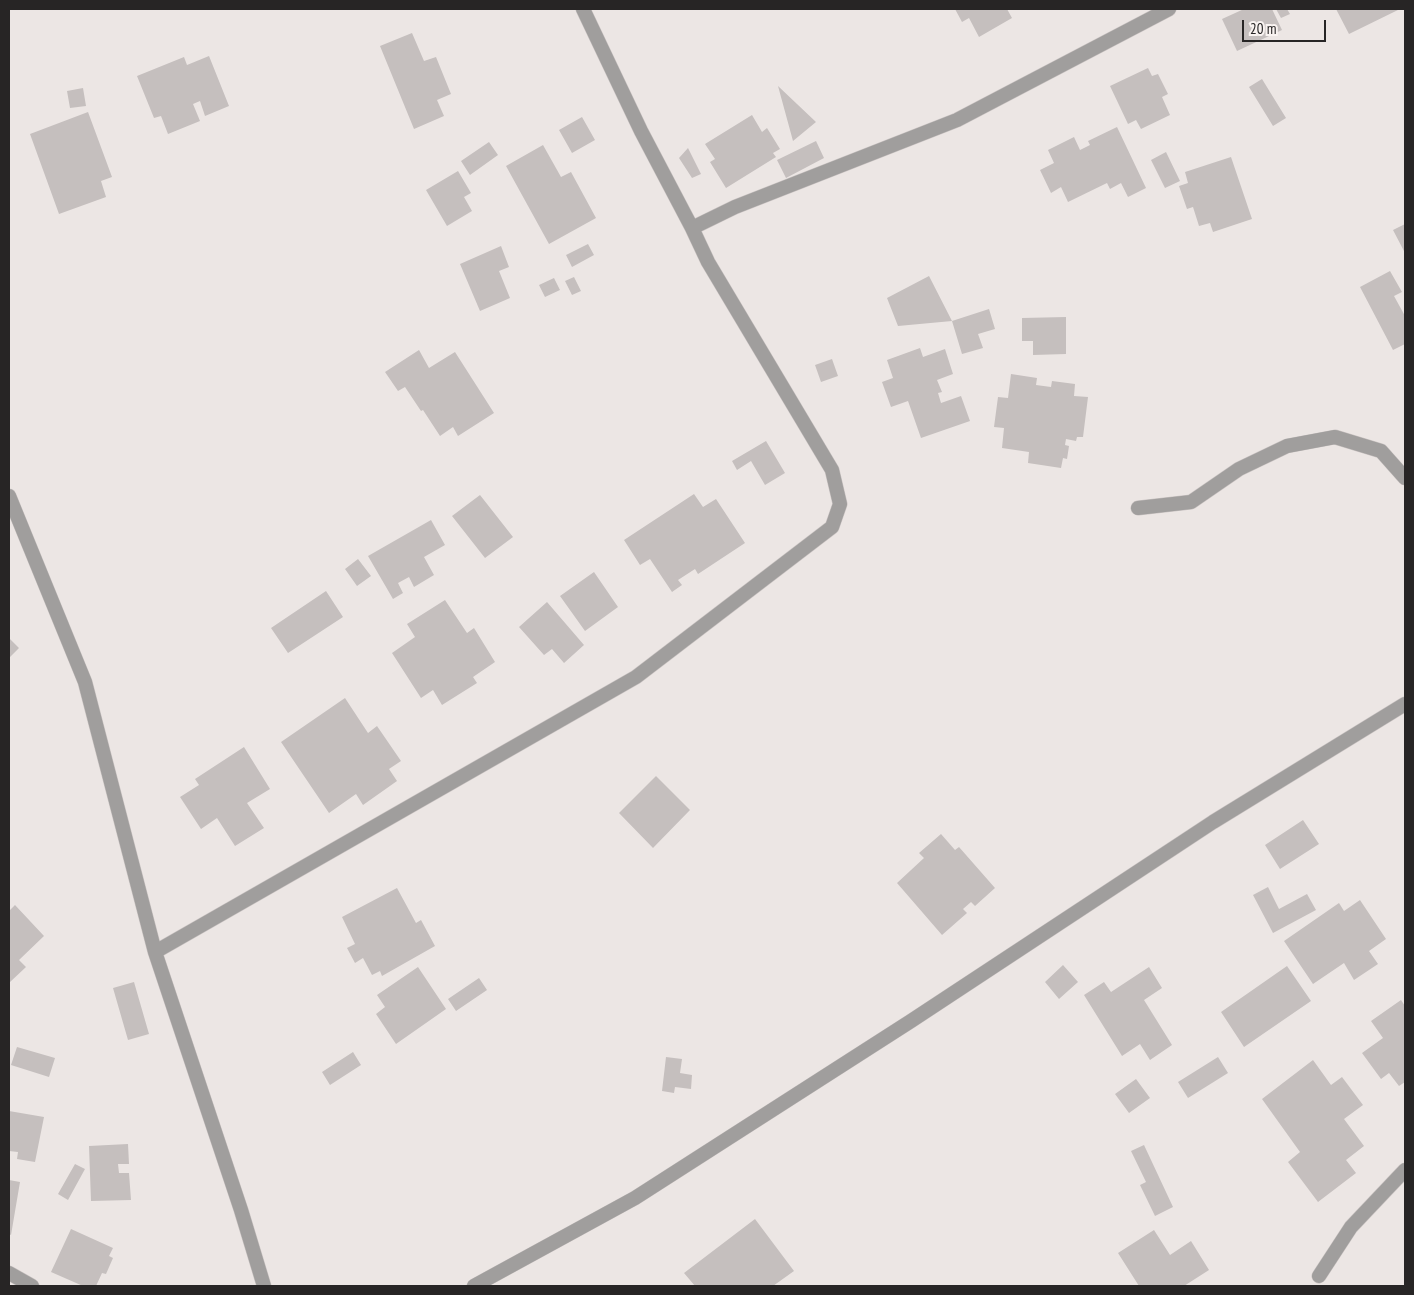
<!DOCTYPE html>
<html>
<head>
<meta charset="utf-8">
<style>
  body { margin:0 }
  #map { position:relative; width:1414px; height:1295px; overflow:hidden; background:#ece6e4; font-family:"PT Sans Narrow",sans-serif }
  canvas { display:block }
  .frame { position:absolute; inset:0; border:10px solid #272525; pointer-events:none }
  .scale { position:absolute; left:1242px; top:20px; width:84px; height:22px; box-sizing:border-box; border:2px solid #272525; border-top:0; padding-left:6px; font-size:15px; line-height:18px; white-space:nowrap; color:#272525; -webkit-text-stroke:4px #f9f3f1; paint-order:stroke }
</style>
</head>
<body>
<div id="map">
<canvas width="1414" height="1295"></canvas>
<div class="frame"></div>
<div class="scale">20 m</div>
</div>
<script>
const ctx = document.querySelector('canvas').getContext('2d');
ctx.lineJoin = 'round';
function fill(path, color) { ctx.fillStyle = color; ctx.fill(path, 'evenodd'); }
function strokePath(path, color, width, dash) { ctx.strokeStyle = color; ctx.lineWidth = width; ctx.lineCap = dash ? 'butt' : 'round'; ctx.setLineDash(dash || []); ctx.stroke(path); }
const building = new Path2D(`
  M 955,9 L 1007,9 L 1012,18 L 979,37 L 969,18 L 962,22 Z
  M 1244,9 L 1272,9 L 1282,30 L 1237,51 L 1222,19 Z
  M 1276,9 L 1287,9 L 1290,14 L 1281,18 Z
  M 1336,9 L 1400,9 L 1349,34 Z
  M 412,33 L 424,61 L 436,57 L 451,94 L 437,100 L 444,116 L 414,129 L 380,46 Z
  M 209,56 L 229,106 L 205,116 L 200,101 L 193,104 L 200,121 L 168,134 L 161,116 L 154,118 L 137,76 L 184,57 L 187,65 Z
  M 1148,68 L 1152,76 L 1158,74 L 1168,94 L 1162,97 L 1170,115 L 1141,129 L 1136,120 L 1128,124 L 1110,86 Z
  M 1262,79 L 1286,118 L 1273,126 L 1249,87 Z
  M 778,86 L 816,122 L 793,141 Z
  M 83,88 L 86,106 L 70,108 L 67,91 Z
  M 88,112 L 112,177 L 101,181 L 106,197 L 59,214 L 30,134 Z
  M 752,115 L 762,132 L 767,128 L 780,149 L 773,153 L 776,157 L 726,188 L 710,162 L 715,159 L 705,144 Z
  M 582,117 L 595,140 L 572,153 L 559,130 Z
  M 1117,127 L 1146,188 L 1128,197 L 1121,183 L 1110,189 L 1107,183 L 1068,202 L 1061,187 L 1051,193 L 1040,170 L 1054,163 L 1048,150 L 1074,137 L 1080,150 L 1090,145 L 1088,141 Z
  M 816,141 L 824,158 L 786,178 L 777,160 Z
  M 489,142 L 498,155 L 470,175 L 461,161 Z
  M 543,145 L 561,177 L 571,172 L 596,218 L 549,244 L 506,166 Z
  M 688,148 L 701,174 L 692,178 L 679,158 Z
  M 1166,152 L 1180,181 L 1165,188 L 1151,160 Z
  M 1231,157 L 1252,219 L 1213,232 L 1210,223 L 1199,226 L 1193,207 L 1187,209 L 1179,186 L 1188,183 L 1185,172 Z
  M 458,171 L 471,193 L 464,197 L 472,211 L 447,226 L 426,190 Z
  M 1405,224 L 1405,253 L 1393,230 Z
  M 588,244 L 594,255 L 572,267 L 566,255 Z
  M 501,246 L 509,267 L 499,271 L 510,298 L 480,311 L 460,264 Z
  M 1390,271 L 1402,292 L 1394,296 L 1405,316 L 1405,344 L 1393,350 L 1360,287 Z
  M 929,276 L 952,321 L 898,326 L 887,298 Z
  M 574,277 L 581,291 L 572,295 L 565,281 Z
  M 554,278 L 560,290 L 545,297 L 539,285 Z
  M 989,309 L 995,329 L 978,334 L 983,348 L 962,354 L 952,321 Z
  M 1066,317 L 1066,354 L 1033,355 L 1033,341 L 1022,341 L 1022,318 Z
  M 920,348 L 923,357 L 945,349 L 953,374 L 937,380 L 942,392 L 938,393 L 941,403 L 961,396 L 970,421 L 921,438 L 908,401 L 891,407 L 882,382 L 893,378 L 887,360 Z
  M 419,350 L 429,368 L 455,352 L 494,413 L 458,436 L 453,427 L 440,436 L 423,410 L 421,411 L 405,387 L 398,391 L 385,372 Z
  M 832,359 L 838,376 L 821,382 L 815,365 Z
  M 1011,374 L 1037,378 L 1036,385 L 1051,387 L 1052,381 L 1075,384 L 1074,396 L 1088,397 L 1083,437 L 1077,437 L 1076,441 L 1066,439 L 1065,445 L 1069,446 L 1067,459 L 1063,458 L 1061,468 L 1028,463 L 1029,452 L 1002,448 L 1004,428 L 994,427 L 998,397 L 1008,398 Z
  M 766,441 L 785,473 L 765,485 L 751,461 L 737,470 L 732,461 Z
  M 694,494 L 703,507 L 716,499 L 745,543 L 698,574 L 695,569 L 678,580 L 682,585 L 672,592 L 650,559 L 640,565 L 624,540 Z
  M 480,495 L 513,537 L 485,558 L 452,516 Z
  M 431,520 L 445,545 L 424,557 L 434,575 L 414,587 L 409,577 L 398,583 L 403,593 L 393,599 L 368,556 Z
  M 358,559 L 371,576 L 357,586 L 345,569 Z
  M 594,572 L 618,607 L 585,631 L 560,596 Z
  M 326,591 L 343,617 L 288,653 L 271,628 Z
  M 445,600 L 467,633 L 474,628 L 495,662 L 473,677 L 477,683 L 442,705 L 433,690 L 421,698 L 392,653 L 415,637 L 407,624 Z
  M 547,602 L 584,645 L 564,663 L 552,649 L 544,655 L 519,627 Z
  M 9,638 L 19,648 L 9,658 Z
  M 345,698 L 368,733 L 377,726 L 401,761 L 389,769 L 397,781 L 363,805 L 356,794 L 329,813 L 281,742 Z
  M 244,747 L 270,789 L 247,803 L 264,828 L 235,846 L 217,818 L 201,829 L 180,797 L 199,785 L 195,779 Z
  M 656,776 L 690,810 L 653,848 L 619,813 Z
  M 1303,820 L 1319,844 L 1280,869 L 1265,845 Z
  M 941,834 L 955,850 L 959,847 L 995,888 L 975,906 L 971,902 L 963,909 L 967,913 L 942,935 L 897,883 L 924,858 L 919,853 Z
  M 1268,887 L 1279,909 L 1307,894 L 1316,910 L 1273,933 L 1253,895 Z
  M 397,888 L 416,923 L 421,920 L 435,946 L 382,976 L 380,971 L 372,975 L 363,958 L 355,963 L 347,948 L 355,944 L 342,917 Z
  M 1360,900 L 1386,939 L 1369,951 L 1378,964 L 1354,980 L 1344,963 L 1313,984 L 1284,941 L 1339,903 L 1344,911 Z
  M 15,905 L 44,936 L 19,960 L 26,967 L 9,983 L 9,911 Z
  M 1063,965 L 1078,982 L 1059,999 L 1045,982 Z
  M 1287,966 L 1311,1001 L 1244,1047 L 1221,1012 Z
  M 418,967 L 446,1009 L 396,1044 L 376,1014 L 385,1007 L 377,995 Z
  M 1149,967 L 1162,988 L 1144,1000 L 1172,1045 L 1150,1060 L 1140,1044 L 1122,1056 L 1084,995 L 1104,982 L 1111,992 Z
  M 479,978 L 487,990 L 456,1011 L 448,999 Z
  M 134,982 L 149,1034 L 128,1040 L 113,988 Z
  M 1401,1000 L 1405,1006 L 1405,1082 L 1399,1086 L 1389,1073 L 1381,1079 L 1362,1053 L 1383,1038 L 1371,1021 Z
  M 17,1047 L 55,1058 L 49,1077 L 11,1065 Z
  M 353,1052 L 361,1065 L 330,1085 L 322,1072 Z
  M 666,1057 L 682,1059 L 680,1073 L 692,1075 L 691,1089 L 675,1087 L 674,1093 L 662,1091 Z
  M 1218,1057 L 1228,1073 L 1188,1098 L 1178,1082 Z
  M 1313,1060 L 1331,1085 L 1342,1077 L 1363,1105 L 1344,1119 L 1364,1146 L 1346,1160 L 1356,1173 L 1318,1202 L 1288,1162 L 1300,1152 L 1262,1099 Z
  M 1136,1079 L 1150,1098 L 1129,1113 L 1115,1094 Z
  M 9,1111 L 44,1117 L 35,1162 L 17,1159 L 18,1152 L 9,1151 Z
  M 128,1144 L 129,1164 L 118,1164 L 119,1173 L 129,1173 L 131,1200 L 91,1201 L 89,1146 Z
  M 1144,1145 L 1173,1207 L 1155,1216 L 1140,1185 L 1146,1182 L 1131,1151 Z
  M 75,1164 L 85,1169 L 68,1200 L 58,1194 Z
  M 9,1180 L 20,1182 L 11,1235 L 9,1234 Z
  M 755,1219 L 794,1271 L 773,1286 L 695,1286 L 684,1273 Z
  M 71,1229 L 113,1248 L 109,1256 L 113,1258 L 106,1274 L 102,1273 L 96,1286 L 83,1286 L 51,1272 Z
  M 1154,1230 L 1170,1255 L 1191,1241 L 1209,1270 L 1184,1286 L 1139,1286 L 1118,1253 Z`);
const minor = new Path2D(`
  M 583,9 L 641,131 L 692,228
  M 9,496 L 85,682 L 155,952 L 241,1210 L 264,1286
  M 1138,508 L 1191,502 L 1239,469 L 1287,446 L 1335,437 L 1381,451 L 1405,478
  M 155,952 L 636,677 L 832,527 L 840,504 L 832,470 L 708,262 L 692,228 L 735,207 L 957,120 L 1169,9
  M 9,1273 L 32,1286
  M 1319,1276 L 1351,1227 L 1405,1170
  M 474,1286 L 635,1198 L 911,1021 L 1213,822 L 1405,704`);
fill(building, '#c5bfbe');
strokePath(minor, '#c9c3c2', 15);
strokePath(minor, '#a09e9d', 14);
</script>
</body>
</html>
